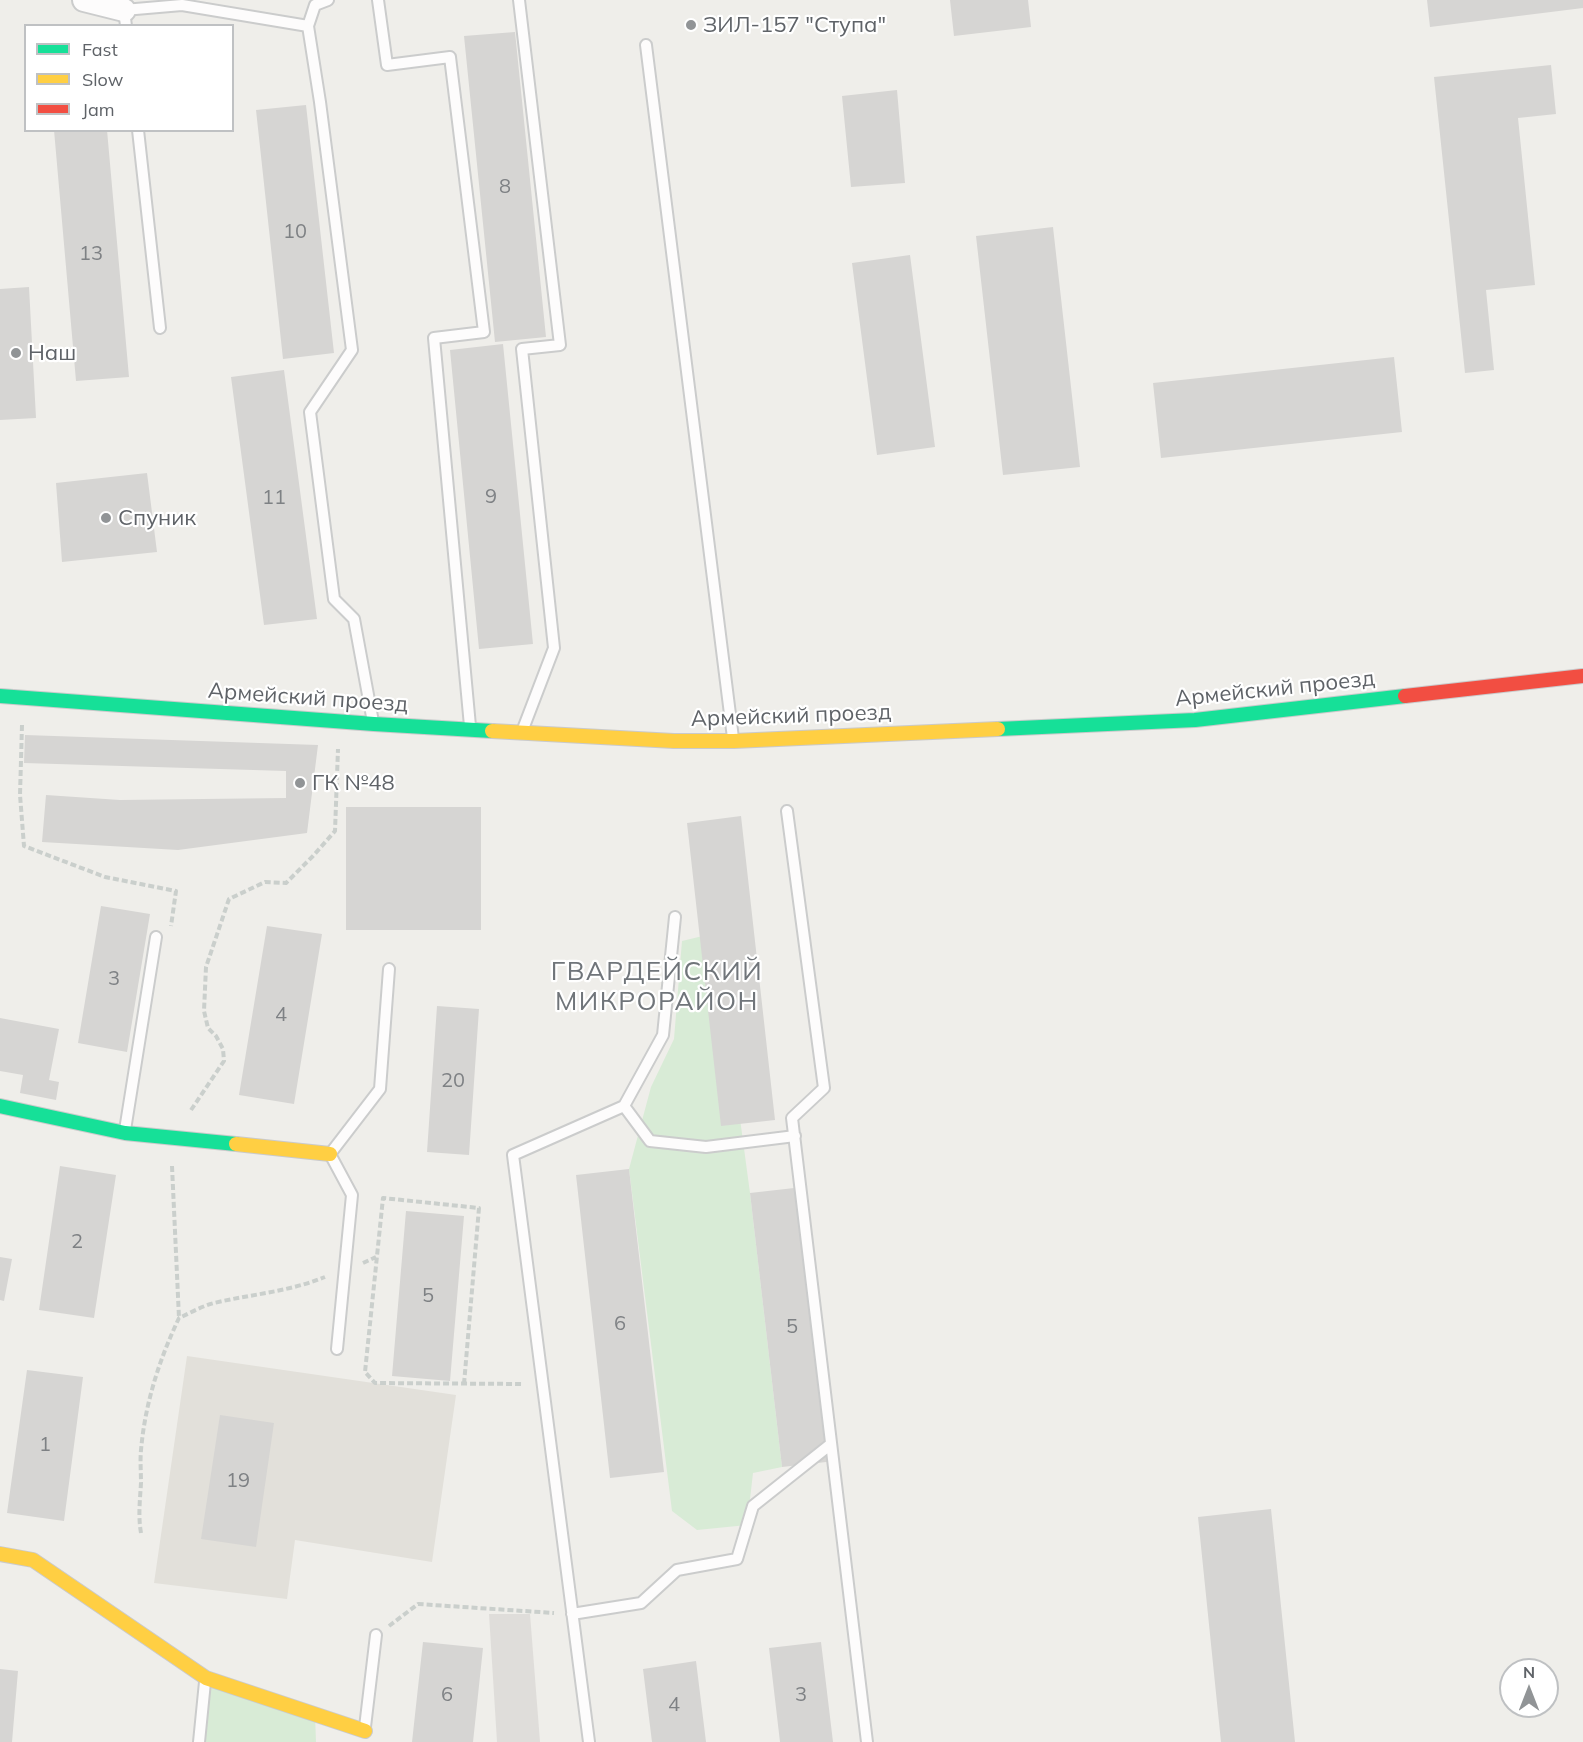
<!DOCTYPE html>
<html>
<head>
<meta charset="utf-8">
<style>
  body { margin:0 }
  #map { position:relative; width:1583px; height:1742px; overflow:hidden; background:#efeeea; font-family:Mulish,sans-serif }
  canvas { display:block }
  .legend { position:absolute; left:24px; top:24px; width:210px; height:108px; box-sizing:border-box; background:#fff; border:2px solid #bfc1c3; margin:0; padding:8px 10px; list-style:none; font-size:18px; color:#5f6368 }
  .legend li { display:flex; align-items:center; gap:12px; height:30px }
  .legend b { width:30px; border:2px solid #bfc1c3 }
  .north { position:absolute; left:1499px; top:1658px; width:60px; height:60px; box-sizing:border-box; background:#fff; border:2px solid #bfc1c3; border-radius:50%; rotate:0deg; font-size:16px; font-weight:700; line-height:24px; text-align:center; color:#5f6368 }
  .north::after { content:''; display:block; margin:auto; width:21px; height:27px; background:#919496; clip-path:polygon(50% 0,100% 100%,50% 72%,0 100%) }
</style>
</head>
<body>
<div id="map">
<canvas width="1583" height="1742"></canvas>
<ul class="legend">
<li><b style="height:8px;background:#16e098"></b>Fast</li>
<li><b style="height:8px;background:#ffcf43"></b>Slow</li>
<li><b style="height:8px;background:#f24e42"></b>Jam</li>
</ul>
<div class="north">N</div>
</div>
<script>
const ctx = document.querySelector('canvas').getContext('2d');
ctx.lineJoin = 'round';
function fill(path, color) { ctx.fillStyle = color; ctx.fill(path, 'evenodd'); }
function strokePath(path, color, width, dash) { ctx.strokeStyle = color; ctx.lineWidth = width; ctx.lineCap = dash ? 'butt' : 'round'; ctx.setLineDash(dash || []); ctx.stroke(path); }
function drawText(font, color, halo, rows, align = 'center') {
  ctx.font = font + ' Mulish,sans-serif'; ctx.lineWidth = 4.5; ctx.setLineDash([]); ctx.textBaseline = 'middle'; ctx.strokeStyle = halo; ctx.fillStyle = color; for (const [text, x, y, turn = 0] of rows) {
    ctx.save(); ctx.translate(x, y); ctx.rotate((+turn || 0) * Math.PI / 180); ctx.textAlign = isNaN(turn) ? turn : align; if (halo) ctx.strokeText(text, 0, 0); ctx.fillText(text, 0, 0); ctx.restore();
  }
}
const industrial = new Path2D(`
  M 489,1614 L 530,1614 L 540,1742 L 497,1742 Z`);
const education = new Path2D(`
  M 187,1356 L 456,1395 L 432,1562 L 295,1540 L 287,1599 L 154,1583 Z`);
const green = new Path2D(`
  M 715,933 L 750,1193 L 782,1467 L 753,1473 L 747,1525 L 697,1530 L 672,1511 L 629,1169 L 651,1087 L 674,1039 L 682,941 Z
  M 206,1678 L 315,1714 L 316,1742 L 199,1742 Z`);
const building = new Path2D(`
  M 950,0 L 1028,0 L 1031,27 L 954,36 Z
  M 1427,0 L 1583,0 L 1583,8 L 1430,27 Z
  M 515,32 L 546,337 L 495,342 L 464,36 Z
  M 1551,65 L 1556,114 L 1518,118 L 1535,285 L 1486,290 L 1494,370 L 1465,373 L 1434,77 Z
  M 897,90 L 905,183 L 851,187 L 842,96 Z
  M 306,105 L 334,353 L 283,359 L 256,110 Z
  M 54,130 L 107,130 L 129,377 L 76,381 Z
  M 1053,227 L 1080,467 L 1003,475 L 976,236 Z
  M 910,255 L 935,447 L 877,455 L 852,263 Z
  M 29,287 L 36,418 L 0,420 L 0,289 Z
  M 503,344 L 533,644 L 479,649 L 450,350 Z
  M 1394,357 L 1402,432 L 1161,458 L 1153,383 Z
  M 284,370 L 317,619 L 264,625 L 231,377 Z
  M 147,473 L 157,552 L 62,562 L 56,483 Z
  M 25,735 L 318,745 L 307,833 L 178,850 L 42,842 L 46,795 L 120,800 L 286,798 L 286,771 L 24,763 Z
  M 346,807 L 481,807 L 481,930 L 346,930 Z
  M 741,816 L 775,1120 L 721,1126 L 687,823 Z
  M 101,906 L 150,914 L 127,1052 L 78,1043 Z
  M 267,926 L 322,934 L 294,1104 L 239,1095 Z
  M 437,1006 L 479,1009 L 469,1155 L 427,1152 Z
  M 0,1018 L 59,1029 L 49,1080 L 59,1082 L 56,1100 L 20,1093 L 23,1075 L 0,1071 Z
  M 60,1166 L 116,1175 L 94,1318 L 39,1310 Z
  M 629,1169 L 664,1472 L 610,1478 L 576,1175 Z
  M 803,1187 L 835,1461 L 782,1467 L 750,1193 Z
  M 406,1211 L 464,1216 L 450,1381 L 392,1376 Z
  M 0,1257 L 12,1259 L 4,1301 L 0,1300 Z
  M 27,1370 L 83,1377 L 64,1521 L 7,1513 Z
  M 220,1415 L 274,1423 L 256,1547 L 201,1539 Z
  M 1271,1509 L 1295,1742 L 1221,1742 L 1198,1517 Z
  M 423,1642 L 483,1648 L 473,1742 L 412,1742 Z
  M 821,1642 L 833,1742 L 780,1742 L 769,1648 Z
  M 696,1661 L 706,1742 L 652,1742 L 643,1669 Z
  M 0,1669 L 18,1671 L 12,1742 L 0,1742 Z`);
const path = new Path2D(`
  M 22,725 L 20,795 L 24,846 L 105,877 L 176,891 L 171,926
  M 191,1110 L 224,1061 L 223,1049 L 216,1036 L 208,1028 L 204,1011 L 206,967 L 229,899 L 265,882 L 286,883 L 313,856 L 335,831 L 338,749
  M 172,1166 L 179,1318
  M 363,1263 L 376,1257
  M 464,1384 L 479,1208 L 383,1198 L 365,1372 L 375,1383 L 524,1384
  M 141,1533 C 138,1516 140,1500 141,1483 C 141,1472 140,1461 141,1450 C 145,1404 159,1360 179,1318 C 190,1313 202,1306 214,1303 C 252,1294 288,1292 325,1277
  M 389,1626 L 418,1604 L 554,1613`);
const lane = new Path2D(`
  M 378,0 L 387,65 L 450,57 L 484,332 L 434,338 L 470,726
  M 519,0 L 560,345 L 522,349 L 554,648 L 523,729
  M 126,26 L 124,10 L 182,5 L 308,26 L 320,102 L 352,350 L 310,412 L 334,599 L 354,619 L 373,722
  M 308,26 L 315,5 L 328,0
  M 646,45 L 733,738
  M 138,130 L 160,328
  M 787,811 L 824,1088 L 792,1118 L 867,1742
  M 624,1106 L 650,1141 L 706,1147 L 795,1136
  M 125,1130 L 156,937
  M 337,1349 L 352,1195 L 330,1154 L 380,1089 L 389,969
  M 572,1614 L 641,1603 L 677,1570 L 737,1559 L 753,1506 L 831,1444
  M 365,1727 L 376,1635
  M 199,1742 L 205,1682
  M 589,1742 L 513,1155 L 624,1106 L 663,1035 L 675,917`);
const street = new Path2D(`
  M 84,0 L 124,10`);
const fast = new Path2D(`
  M 0,696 L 374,724 L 492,731
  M 998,729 L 1195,720 L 1405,696
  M 0,1106 L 125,1133 L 236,1144`);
const slow = new Path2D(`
  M 492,731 L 674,741 L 734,741 L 998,729
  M 236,1144 L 330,1154
  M 0,1554 L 33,1560 L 206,1678 L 365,1731`);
const jam = new Path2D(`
  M 1405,696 L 1583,676`);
const markers = [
  [691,25,6,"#919496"],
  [16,353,6,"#919496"],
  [106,518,6,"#919496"],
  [300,783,6,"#919496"]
];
const numberNames = [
  ["8",505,187],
  ["10",295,232],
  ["13",91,254],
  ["9",491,497],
  ["11",274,498],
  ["3",114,979],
  ["4",281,1015],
  ["20",453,1081],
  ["2",77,1242],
  ["5",428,1296],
  ["6",620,1324],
  ["5",792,1327],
  ["1",45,1445],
  ["19",238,1481],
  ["6",447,1695],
  ["3",801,1695],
  ["4",674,1705]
];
const poiNames = [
  ["ЗИЛ-157 \"Ступа\"",703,25],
  ["Наш",28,353],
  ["Спуник",118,518],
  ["ГК №48",312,783]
];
const streetNames = [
  ["Армейский проезд",1275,689,-6],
  ["Армейский проезд",308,698,4],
  ["Армейский проезд",791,716,-2]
];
const quarterNames = [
  ["ГВАРДЕЙСКИЙ",657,972],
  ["МИКРОРАЙОН",657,1002]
];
fill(industrial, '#dfddda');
fill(education, '#e2e0da');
fill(green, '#d8ebd6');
fill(building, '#d6d5d3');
strokePath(lane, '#cbcccc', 14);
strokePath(street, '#cbcccc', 26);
strokePath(fast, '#cacacb', 16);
strokePath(slow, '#cacacb', 16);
strokePath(jam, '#cacacb', 16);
strokePath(path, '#cacfcc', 4, [6, 3]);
strokePath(lane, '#fdfcfc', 10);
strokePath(street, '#fdfcfc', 22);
strokePath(fast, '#16e098', 14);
strokePath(slow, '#ffcf43', 14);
strokePath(jam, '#f24e42', 14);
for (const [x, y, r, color] of markers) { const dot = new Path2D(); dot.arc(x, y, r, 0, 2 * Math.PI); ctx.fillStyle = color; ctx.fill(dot); strokePath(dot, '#fff', 2); }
drawText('20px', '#7e8184', null, numberNames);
drawText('22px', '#5f6368', '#fff', poiNames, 'left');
drawText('22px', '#5f6368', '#fff', streetNames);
ctx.letterSpacing = '1.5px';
drawText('26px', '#70757a', '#fff', quarterNames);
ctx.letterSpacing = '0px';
</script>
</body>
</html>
